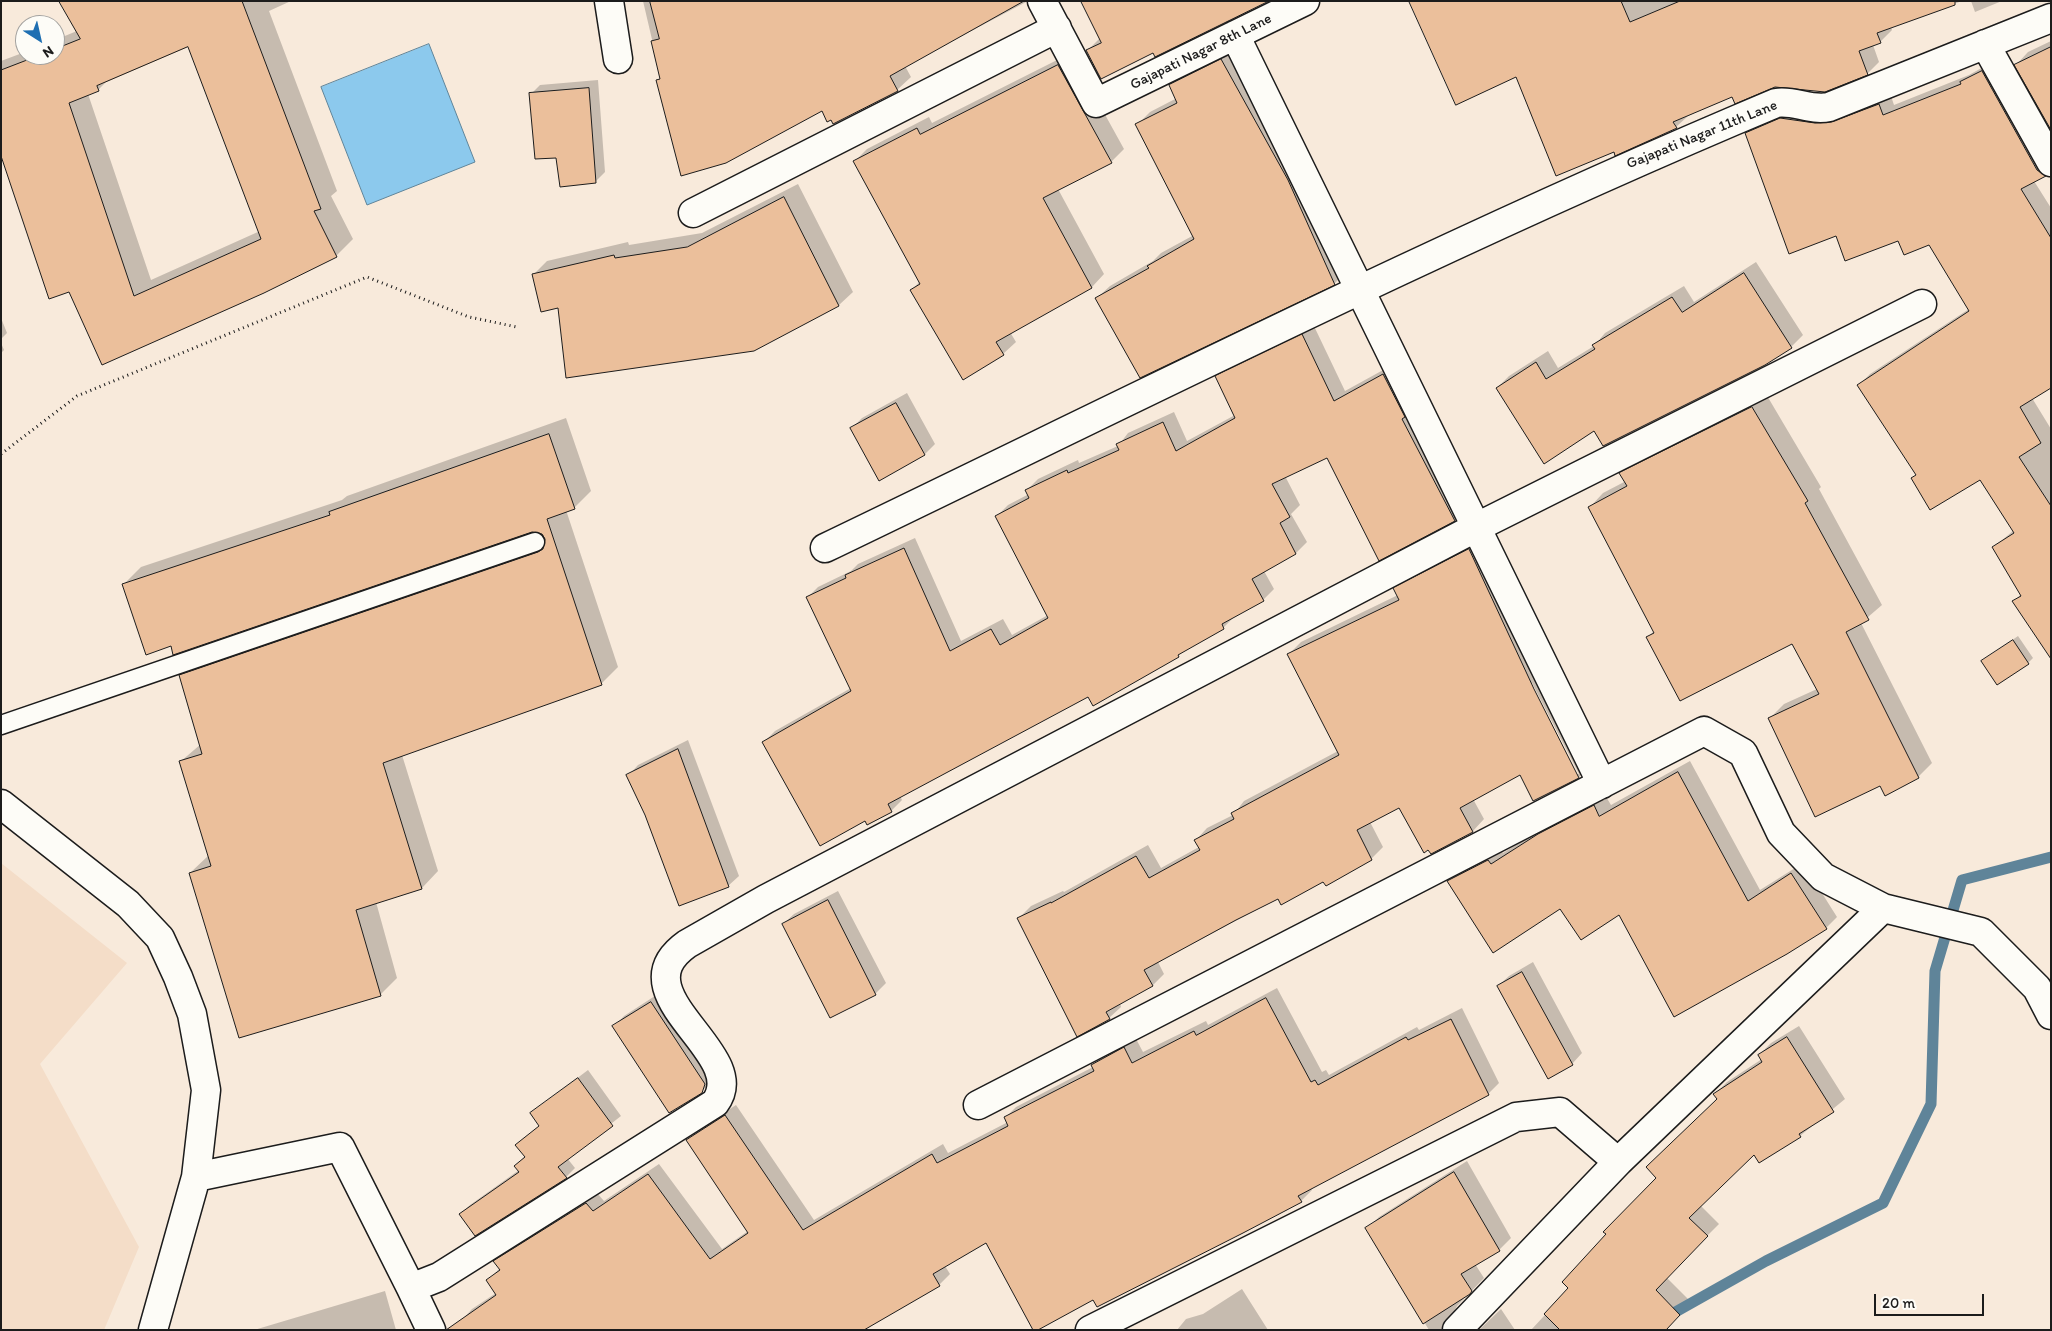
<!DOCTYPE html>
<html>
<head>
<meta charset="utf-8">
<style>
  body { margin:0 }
  #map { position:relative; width:2052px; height:1331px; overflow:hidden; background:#f8eadb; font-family:Itim,sans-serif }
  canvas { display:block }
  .frame { position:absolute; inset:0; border:2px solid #1c1c1c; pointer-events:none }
  .north { position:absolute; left:15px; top:15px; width:50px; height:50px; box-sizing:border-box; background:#fdfcf7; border:1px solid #a3a29f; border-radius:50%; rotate:145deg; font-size:14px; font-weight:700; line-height:20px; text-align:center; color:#1c1c1c }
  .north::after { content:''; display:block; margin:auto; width:18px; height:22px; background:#1f6fb2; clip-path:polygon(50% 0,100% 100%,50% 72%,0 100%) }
  .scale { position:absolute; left:1874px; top:1294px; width:110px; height:22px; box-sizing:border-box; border:2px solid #1c1c1c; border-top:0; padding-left:6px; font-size:15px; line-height:18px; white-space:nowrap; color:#1c1c1c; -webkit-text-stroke:4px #fdfcf7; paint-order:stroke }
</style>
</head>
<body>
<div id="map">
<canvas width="2052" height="1331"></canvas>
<div class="frame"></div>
<div class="north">N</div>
<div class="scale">20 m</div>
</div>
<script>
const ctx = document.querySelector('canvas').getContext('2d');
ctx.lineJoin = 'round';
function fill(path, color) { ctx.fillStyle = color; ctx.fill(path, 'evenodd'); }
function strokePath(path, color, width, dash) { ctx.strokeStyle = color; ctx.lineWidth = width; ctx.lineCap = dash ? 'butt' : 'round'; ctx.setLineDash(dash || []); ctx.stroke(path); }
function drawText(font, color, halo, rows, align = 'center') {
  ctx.font = font + ' Itim,sans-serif'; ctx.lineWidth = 4; ctx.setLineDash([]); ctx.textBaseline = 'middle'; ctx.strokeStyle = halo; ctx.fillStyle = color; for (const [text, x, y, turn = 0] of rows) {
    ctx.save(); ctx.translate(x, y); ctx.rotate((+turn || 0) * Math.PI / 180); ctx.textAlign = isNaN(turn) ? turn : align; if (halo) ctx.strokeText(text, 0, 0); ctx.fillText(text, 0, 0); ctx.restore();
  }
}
const built = new Path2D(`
  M 1,863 L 127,963 L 40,1064 L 139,1247 L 104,1330 L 1,1330 Z`);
const water = new Path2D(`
  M 429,44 L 475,162 L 367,205 L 321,87 Z`);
const shadow = new Path2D(`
  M 61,1 L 291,1 L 269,11 L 337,191 L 331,196 L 353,239 L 336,256 L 103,364 L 70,291 L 1,153 L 1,61 L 25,52 L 25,55 L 55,55 L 55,40 L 77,31 ZM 188,45 L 260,231 L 151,280 L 88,94 L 98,90 L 108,80 Z
  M 643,1 L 1028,1 L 905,66 L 911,77 L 897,90 L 822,110 L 658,81 L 661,78 Z
  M 1410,1 L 1962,1 L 1891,27 L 1892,30 L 1880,42 L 1873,45 L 1879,62 L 1867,74 L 1774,86 L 1733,95 L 1688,116 L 1676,127 L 1615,151 L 1517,75 Z
  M 1971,1 L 2002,1 L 1975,12 Z
  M 1099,39 L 1154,51 L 1087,51 Z
  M 2051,41 L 2051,127 L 2016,65 L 2028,52 Z
  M 1234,47 L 1347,271 L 1334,284 L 1097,298 L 1110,286 L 1153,261 L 1161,253 L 1194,235 L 1137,125 L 1150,112 L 1177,98 L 1170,85 L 1183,72 Z
  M 1071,53 L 1124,149 L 1111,162 L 1058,189 L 1104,274 L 1092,287 L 1010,332 L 1016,342 L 1003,354 L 912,290 L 920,281 L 855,161 L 867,149 L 929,117 L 932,123 Z
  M 1994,61 L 2051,170 L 2034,181 L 2051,208 L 2051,387 L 2032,398 L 2051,429 L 2051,637 L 2014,602 L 2021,594 L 1993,548 L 2014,530 L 1981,478 L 1917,474 L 1859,385 L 1870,374 L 1969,309 L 1929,244 L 1837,235 L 1747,134 L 1758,122 L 1792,108 L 1890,93 L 1894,105 L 1969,75 Z
  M 598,80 L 605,172 L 596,181 L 557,156 L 531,94 L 540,85 Z
  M 798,184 L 853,292 L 839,305 L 753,349 L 559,306 L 533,275 L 547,261 L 628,242 L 629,245 L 702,233 Z
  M 1756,262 L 1803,335 L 1791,347 L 1594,430 L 1497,388 L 1509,376 L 1548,351 L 1558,368 L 1594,346 L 1605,333 L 1684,286 L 1694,302 Z
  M 1,318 L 7,333 L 1,339 Z
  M 1313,324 L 1345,391 L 1394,364 L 1465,509 L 1454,520 L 1327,456 L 1285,476 L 1300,505 L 1291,514 L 1307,542 L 1296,553 L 1264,571 L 1274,589 L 1263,600 L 1234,617 L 1223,628 L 1185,650 L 1178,656 L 1094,704 L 1088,695 L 900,796 L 902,800 L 891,811 L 865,819 L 764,742 L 775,731 L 851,688 L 807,598 L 818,587 L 851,571 L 858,564 L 915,538 L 961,641 L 1003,619 L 1012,635 L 1048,615 L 997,516 L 1008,505 L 1029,494 L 1027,490 L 1038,479 L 1078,460 L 1079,463 L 1118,446 L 1128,433 L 1174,412 L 1187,441 L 1235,415 L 1217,376 L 1228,366 Z
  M 1,343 L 4,350 L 1,353 Z
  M 907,393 L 935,444 L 925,454 L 851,429 L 862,418 Z
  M 1766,394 L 1821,487 L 1819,489 L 1882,605 L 1861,623 L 1932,763 L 1918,777 L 1880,784 L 1770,718 L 1784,704 L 1817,689 L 1792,643 L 1647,638 L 1655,630 L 1590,507 L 1603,493 L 1626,481 L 1621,473 L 1634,460 Z
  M 566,418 L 591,491 L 574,508 L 566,510 L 618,667 L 601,684 L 402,755 L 438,871 L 422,888 L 376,902 L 397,978 L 380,995 L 190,873 L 209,855 L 180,762 L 201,744 L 181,676 L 198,659 L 547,539 L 542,533 L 531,531 L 172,645 L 124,584 L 141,567 L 342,500 L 347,496 Z
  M 1481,538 L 1590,765 L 1579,777 L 1534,800 L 1520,773 L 1473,799 L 1484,819 L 1473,831 L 1431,853 L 1400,806 L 1370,822 L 1383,847 L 1371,859 L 1324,881 L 1279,898 L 1158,962 L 1164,974 L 1153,985 L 1120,1003 L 1121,1007 L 1109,1018 L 1019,918 L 1031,906 L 1063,891 L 1064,892 L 1148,845 L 1161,868 L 1199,847 L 1196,840 L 1207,828 L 1233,815 L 1244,801 L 1338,751 L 1289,654 L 1301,642 L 1398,595 L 1395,589 L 1407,577 ZM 1532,683 L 1579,774 L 1576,774 L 1530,684 Z
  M 2018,636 L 2033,658 L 2028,663 L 1988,657 Z
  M 688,740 L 739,876 L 728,886 L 647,815 L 628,776 L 638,765 Z
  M 1690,761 L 1760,890 L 1803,863 L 1837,917 L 1826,928 L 1561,908 L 1449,881 L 1460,870 L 1500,849 L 1503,853 L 1551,823 L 1605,795 L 1611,805 Z
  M 838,891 L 886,983 L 875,994 L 831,1017 L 783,924 L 794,914 Z
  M 1533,962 L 1582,1053 L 1572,1064 L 1498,986 L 1509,976 Z
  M 1277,988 L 1322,1072 L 1326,1070 L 1329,1075 L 1417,1027 L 1419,1030 L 1462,1008 L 1499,1083 L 1488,1094 L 1311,1188 L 1312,1190 L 1301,1201 L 1094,1298 L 987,1242 L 945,1266 L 950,1274 L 939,1285 L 462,1320 L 472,1309 L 496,1293 L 488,1280 L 500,1268 L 495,1261 L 506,1250 L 597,1193 L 604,1201 L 659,1164 L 722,1249 L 748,1231 L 688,1140 L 699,1129 L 736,1105 L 814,1220 L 943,1144 L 948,1153 L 1008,1122 L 1005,1118 L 1016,1107 L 1093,1067 L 1092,1065 L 1103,1054 L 1135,1037 L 1143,1052 L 1206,1021 L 1208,1025 Z
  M 661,992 L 712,1081 L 701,1092 L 614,1027 L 624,1016 Z
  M 1799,1026 L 1845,1099 L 1800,1136 L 1754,1153 L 1700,1205 L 1719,1224 L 1666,1277 L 1691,1302 L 1664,1330 L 1531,1330 L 1570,1288 L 1658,1178 L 1718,1099 L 1715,1094 L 1727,1082 L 1762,1059 L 1759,1055 L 1771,1043 Z
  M 588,1070 L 621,1116 L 567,1158 L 575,1168 L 566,1177 L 460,1214 L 470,1205 L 519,1170 L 515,1166 L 525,1156 L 517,1145 L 540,1125 L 531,1113 Z
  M 1467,1161 L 1511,1238 L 1499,1250 L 1475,1264 L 1484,1278 L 1457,1306 L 1453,1314 L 1454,1323 L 1458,1330 L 1429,1330 L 1367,1229 L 1379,1217 Z
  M 1242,1289 L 1268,1330 L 1177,1330 L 1186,1319 L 1203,1314 Z
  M 385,1291 L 396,1330 L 254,1330 Z
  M 1501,1309 L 1515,1330 L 1479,1330 Z`);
const stream = new Path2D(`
  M 1663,1319 L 1766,1261 L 1883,1203 L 1931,1104 L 1935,971 L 1962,880 L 2051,857`);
const building = new Path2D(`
  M 59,1 L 242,1 L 321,209 L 314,211 L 337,257 L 264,293 L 102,365 L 69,292 L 49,299 L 1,156 L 1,70 L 40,55 L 55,55 L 55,49 L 80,39 ZM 188,47 L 261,239 L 134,296 L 69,103 L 99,91 L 97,86 Z
  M 650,1 L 1024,1 L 890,76 L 898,91 L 833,124 L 831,120 L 827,122 L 822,111 L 726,163 L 681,176 L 656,80 L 660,79 L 651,41 L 659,39 Z
  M 1081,1 L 1269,1 L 1155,57 L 1153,53 L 1101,79 L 1086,50 L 1101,43 Z
  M 1409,1 L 1621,1 L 1630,22 L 1680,1 L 1955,1 L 1955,5 L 1877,33 L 1881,43 L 1859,51 L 1868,75 L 1825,92 L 1775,87 L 1735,104 L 1732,97 L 1673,122 L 1677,128 L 1615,156 L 1614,152 L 1556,176 L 1516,77 L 1456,105 Z
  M 2051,47 L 2051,130 L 2014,65 Z
  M 1221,59 L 1288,180 L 1335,285 L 1140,378 L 1095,298 L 1149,268 L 1147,266 L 1194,239 L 1135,124 L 1177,103 L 1169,85 Z
  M 1058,65 L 1112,163 L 1043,198 L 1092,288 L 996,342 L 1004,355 L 963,380 L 910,290 L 920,284 L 853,161 L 917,128 L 920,134 Z
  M 1982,71 L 2037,170 L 2046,176 L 2021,189 L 2051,238 L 2051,388 L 2020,407 L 2041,443 L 2019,457 L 2051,506 L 2051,659 L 2012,601 L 2021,596 L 1992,547 L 2014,533 L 1980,480 L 1930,510 L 1911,478 L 1916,475 L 1857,385 L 1969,311 L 1929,245 L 1904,255 L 1898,241 L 1845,261 L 1836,236 L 1789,254 L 1745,133 L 1780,118 L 1815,123 L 1831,122 L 1879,104 L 1883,115 L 1961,84 L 1960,82 Z
  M 589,88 L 596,183 L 560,187 L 556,158 L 535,159 L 529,93 Z
  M 784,197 L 839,306 L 754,351 L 566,378 L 558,308 L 541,312 L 532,274 L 614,255 L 615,258 L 687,247 Z
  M 1744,273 L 1792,348 L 1765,365 L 1603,446 L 1594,431 L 1544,464 L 1496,388 L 1536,362 L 1546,379 L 1595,349 L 1592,345 L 1672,297 L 1682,312 Z
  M 1302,334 L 1334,401 L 1383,374 L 1405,417 L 1402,419 L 1455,521 L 1379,561 L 1327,458 L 1272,484 L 1290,517 L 1280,523 L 1296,554 L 1252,579 L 1264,601 L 1222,624 L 1224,629 L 1178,655 L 1179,657 L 1093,706 L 1088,697 L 888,804 L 892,812 L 867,825 L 865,821 L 820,846 L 762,742 L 851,691 L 806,597 L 846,578 L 845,575 L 904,548 L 950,651 L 991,629 L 1000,645 L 1048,618 L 995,516 L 1029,498 L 1025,490 L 1067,470 L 1068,473 L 1119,450 L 1116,444 L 1163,422 L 1176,451 L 1235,418 L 1215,376 Z
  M 896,403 L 925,455 L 879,481 L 850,428 Z
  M 1752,407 L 1808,501 L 1805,503 L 1869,620 L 1846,632 L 1919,778 L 1885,796 L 1880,786 L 1815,817 L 1768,718 L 1819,694 L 1792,644 L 1680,701 L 1646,637 L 1654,633 L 1588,507 L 1627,486 L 1619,473 Z
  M 549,434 L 575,509 L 547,519 L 602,685 L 383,763 L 422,889 L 356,910 L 381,996 L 239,1038 L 189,873 L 211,866 L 179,761 L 202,754 L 179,675 L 538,552 L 543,549 L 545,539 L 542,534 L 532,532 L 173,655 L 171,646 L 146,655 L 122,584 L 330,515 L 329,512 Z
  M 1469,549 L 1534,689 L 1579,778 L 1533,801 L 1520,775 L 1460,808 L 1473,832 L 1431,854 L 1428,850 L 1424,853 L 1399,808 L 1357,830 L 1372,860 L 1326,886 L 1323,882 L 1281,905 L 1278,899 L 1236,920 L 1144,970 L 1153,986 L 1106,1012 L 1110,1019 L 1077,1037 L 1017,918 L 1051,902 L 1051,903 L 1136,856 L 1149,878 L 1200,850 L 1194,840 L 1234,819 L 1231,813 L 1339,755 L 1287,654 L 1399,600 L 1393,588 Z
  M 2013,640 L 2029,664 L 1997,685 L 1981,661 Z
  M 678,749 L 729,887 L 679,906 L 645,815 L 626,775 Z
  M 1678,772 L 1748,901 L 1791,873 L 1827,929 L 1787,954 L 1674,1017 L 1619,915 L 1581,940 L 1560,909 L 1493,953 L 1447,881 L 1488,860 L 1491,864 L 1538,834 L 1594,805 L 1599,816 Z
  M 828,900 L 876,995 L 830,1018 L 782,924 Z
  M 1522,972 L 1573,1065 L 1548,1079 L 1497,986 Z
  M 1266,998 L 1311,1082 L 1315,1080 L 1318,1085 L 1406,1037 L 1408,1040 L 1451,1019 L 1489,1095 L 1298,1196 L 1302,1202 L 1243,1233 L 1097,1307 L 1093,1300 L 1038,1330 L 1033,1330 L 986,1243 L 933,1274 L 940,1286 L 864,1330 L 446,1330 L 496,1295 L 486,1280 L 500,1270 L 493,1261 L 586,1203 L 593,1211 L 648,1174 L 710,1259 L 748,1233 L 686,1140 L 725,1115 L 803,1230 L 932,1154 L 937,1163 L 1008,1126 L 1004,1117 L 1094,1071 L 1091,1065 L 1124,1047 L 1132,1063 L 1194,1031 L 1196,1035 Z
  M 651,1002 L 705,1084 L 702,1093 L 669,1113 L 612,1026 Z
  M 1787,1037 L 1834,1112 L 1799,1134 L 1801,1137 L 1759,1163 L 1754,1155 L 1689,1218 L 1708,1236 L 1656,1290 L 1680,1315 L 1666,1330 L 1560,1330 L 1544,1314 L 1568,1288 L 1562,1282 L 1606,1234 L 1603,1232 L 1656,1178 L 1646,1167 L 1717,1099 L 1713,1094 L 1762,1062 L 1758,1055 Z
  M 578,1078 L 613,1126 L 558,1167 L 567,1178 L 475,1236 L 459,1214 L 519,1172 L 514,1166 L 525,1157 L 515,1145 L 539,1126 L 530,1113 Z
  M 1454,1172 L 1500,1251 L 1461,1274 L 1472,1291 L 1470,1294 L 1423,1324 L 1365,1228 Z`);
const path = new Path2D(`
  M 1,454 L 77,396 L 367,277 L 469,317 L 517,327`);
const service = new Path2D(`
  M 1,725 L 535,542`);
const minor = new Path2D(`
  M 609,1 L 618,59
  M 1042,1 L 1096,103 L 1305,1
  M 1235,35 L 1602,784
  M 1985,44 L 2051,162
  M 693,213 L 1057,28
  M 825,548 C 1141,396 1454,238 1776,103 C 1795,100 1810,111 1829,107 L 2051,18
  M 1,804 L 128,904 L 160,938 L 178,977 L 192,1014 L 206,1090 L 196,1177 L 153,1330
  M 978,1105 L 1704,731 L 1743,753 L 1781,833 L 1823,877 L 1883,908 L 1981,932 L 2037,988 L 2051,1015
  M 196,1177 L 340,1147 L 411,1288 L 439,1277 L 715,1103 C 753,1053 615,995 687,944 L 766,899 L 1475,528 L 1922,304
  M 411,1288 L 431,1330
  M 1090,1330 L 1516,1117 L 1560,1112 L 1618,1162
  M 1457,1330 L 1618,1162 L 1883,908`);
const streetNames = [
  ["Gajapati Nagar 8th Lane",1201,52,-26],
  ["Gajapati Nagar 11th Lane",1702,135,-22]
];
fill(built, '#f4ddc8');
fill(water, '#8cc9ed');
strokePath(water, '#5f8499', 1);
fill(shadow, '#0003');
strokePath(stream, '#5f8499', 11);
fill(building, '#ebbf9b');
strokePath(building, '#1c1c1c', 1);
strokePath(service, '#1c1c1c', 21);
strokePath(minor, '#1c1c1c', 31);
strokePath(path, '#1c1c1c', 3, [1, 4]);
strokePath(service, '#fdfcf7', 18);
strokePath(minor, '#fdfcf7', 28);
drawText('15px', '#1c1c1c', '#fdfcf7', streetNames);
</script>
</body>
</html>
